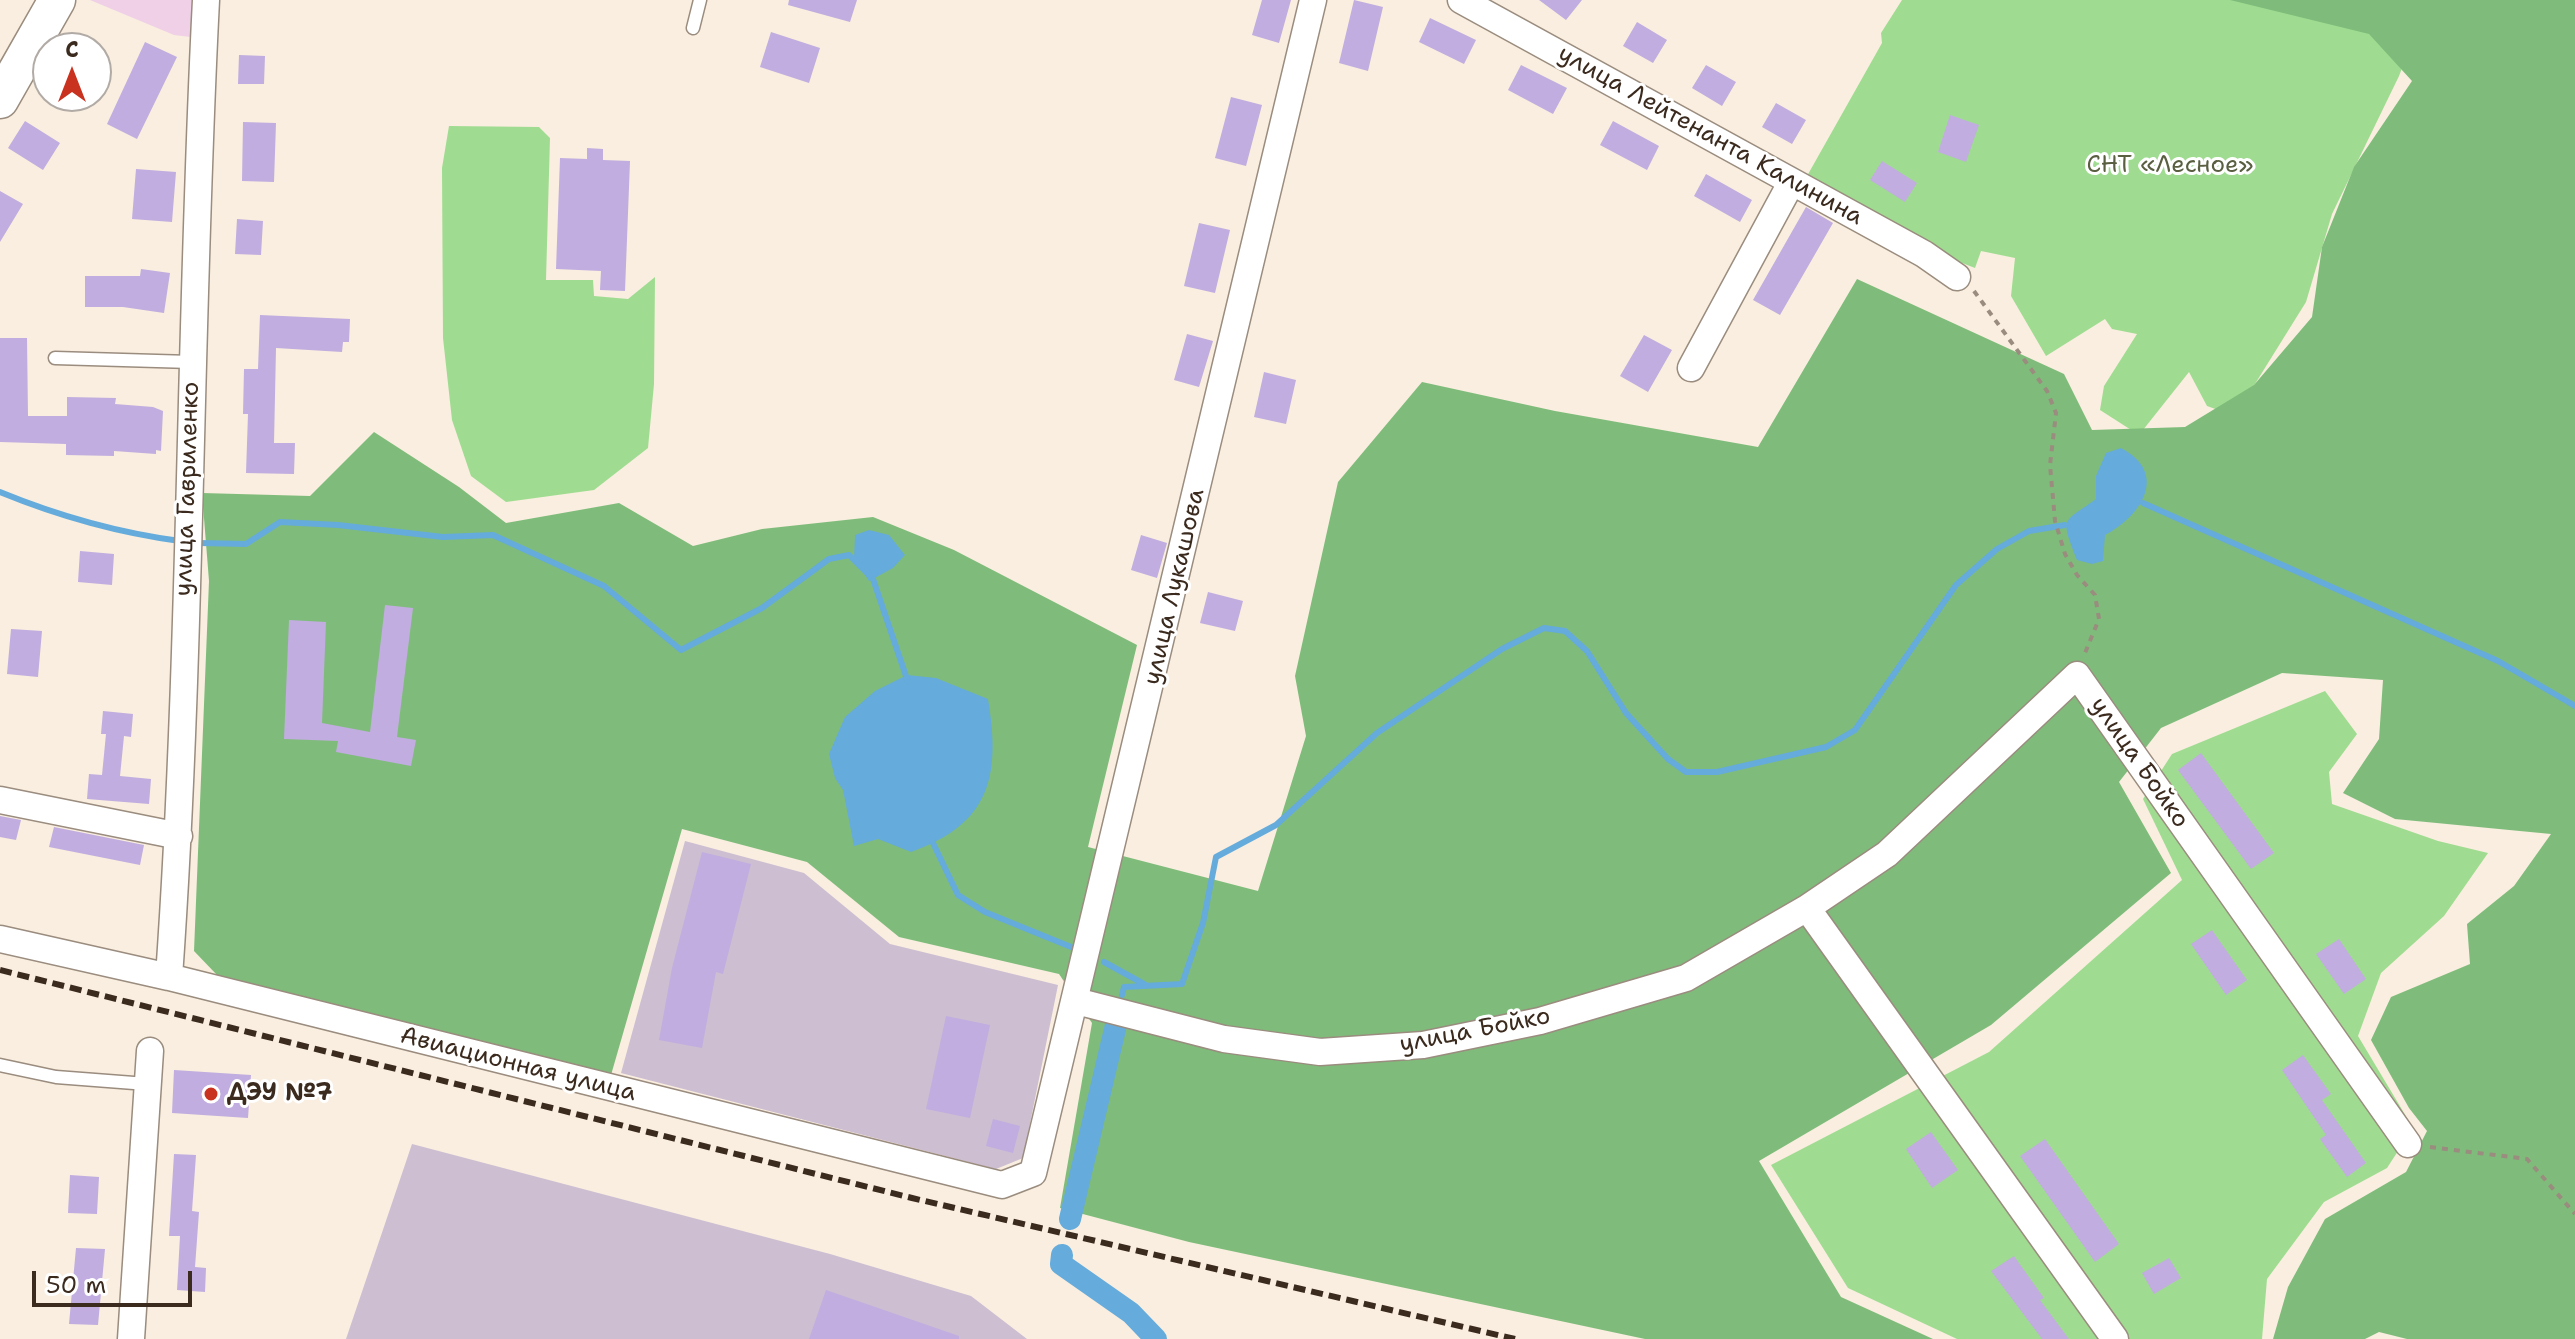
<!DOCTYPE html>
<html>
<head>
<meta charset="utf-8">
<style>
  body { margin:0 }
  #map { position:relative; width:2575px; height:1339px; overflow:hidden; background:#f9eedf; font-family:"Shantell Sans",sans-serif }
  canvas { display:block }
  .north { position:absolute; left:32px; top:32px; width:80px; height:80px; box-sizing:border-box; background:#fff; border:2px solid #b1aaa5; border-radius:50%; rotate:0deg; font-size:22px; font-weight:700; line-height:32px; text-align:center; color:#3b2a1e }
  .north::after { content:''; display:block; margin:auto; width:28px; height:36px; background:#c8321e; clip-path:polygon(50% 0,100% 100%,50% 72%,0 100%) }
  .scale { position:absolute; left:32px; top:1271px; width:160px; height:36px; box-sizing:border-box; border:4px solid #3b2a1e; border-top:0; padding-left:10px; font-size:24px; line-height:28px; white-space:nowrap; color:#3b2a1e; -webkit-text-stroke:6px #fff; paint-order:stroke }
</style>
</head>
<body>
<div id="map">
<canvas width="2575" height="1339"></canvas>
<div class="north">С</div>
<div class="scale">50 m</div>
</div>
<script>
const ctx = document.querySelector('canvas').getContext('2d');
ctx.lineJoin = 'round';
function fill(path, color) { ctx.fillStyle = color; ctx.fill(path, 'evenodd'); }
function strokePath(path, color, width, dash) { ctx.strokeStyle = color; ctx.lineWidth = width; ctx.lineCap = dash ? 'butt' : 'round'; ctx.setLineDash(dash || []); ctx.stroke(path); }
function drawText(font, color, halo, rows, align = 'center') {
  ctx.font = font + ' "Shantell Sans",sans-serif'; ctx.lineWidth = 6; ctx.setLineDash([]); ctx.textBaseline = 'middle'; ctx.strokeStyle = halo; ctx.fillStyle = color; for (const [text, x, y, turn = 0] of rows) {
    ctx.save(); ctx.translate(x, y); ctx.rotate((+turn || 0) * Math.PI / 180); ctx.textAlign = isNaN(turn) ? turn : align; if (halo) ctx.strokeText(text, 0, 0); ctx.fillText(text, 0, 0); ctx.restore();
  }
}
const built = new Path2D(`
  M 90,0 L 200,0 L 199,38 L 174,35 Z`);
const industrial = new Path2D(`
  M 685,841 L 804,873 L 890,944 L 1058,985 L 1023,1158 L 996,1169 L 621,1073 Z
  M 412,1144 L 830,1254 L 971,1296 L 1027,1339 L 346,1339 Z`);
const green = new Path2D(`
  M 1902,0 L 2428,0 L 2399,76 L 2332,214 L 2306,302 L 2235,416 L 2207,406 L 2189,372 L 2139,435 L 2100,410 L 2104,386 L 2137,334 L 2112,329 L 2105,319 L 2046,356 L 2011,296 L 2015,258 L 1981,251 L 1975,268 L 1851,220 L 1798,192 L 1882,43 L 1881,33 Z
  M 449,126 L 539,127 L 550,138 L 546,280 L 593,280 L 594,296 L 628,299 L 655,277 L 654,384 L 648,448 L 594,490 L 506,502 L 471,476 L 452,420 L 443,338 L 442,168 Z
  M 2325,691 L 2357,734 L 2329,772 L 2332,804 L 2438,841 L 2488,853 L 2444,916 L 2381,973 L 2358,1036 L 2413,1128 L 2387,1168 L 2324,1202 L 2267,1279 L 2262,1339 L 1957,1339 L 1848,1288 L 1771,1165 L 1989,1052 L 2182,880 L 2143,799 L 2172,754 Z`);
const forest = new Path2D(`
  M 2230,0 L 2575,0 L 2575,1339 L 2407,1339 L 2379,1332 L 2365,1339 L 2273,1339 L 2288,1287 L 2325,1219 L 2406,1172 L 2427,1131 L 2409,1108 L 2371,1040 L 2391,997 L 2470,964 L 2467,924 L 2514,886 L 2551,834 L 2395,819 L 2343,793 L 2379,739 L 2383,680 L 2282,673 L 2161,728 L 2119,782 L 2171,873 L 1991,1025 L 1759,1161 L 1841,1297 L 1933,1339 L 1645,1339 L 1189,1242 L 1060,1208 L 1092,1023 L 1059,974 L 899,937 L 807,862 L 682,829 L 611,1075 L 217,975 L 194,951 L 209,581 L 202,493 L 310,496 L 374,432 L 459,487 L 506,523 L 619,503 L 693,546 L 762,529 L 873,517 L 954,550 L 1137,645 L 1088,847 L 1258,891 L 1306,736 L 1295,676 L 1338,482 L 1422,382 L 1555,411 L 1758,447 L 1857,279 L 2064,374 L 2092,430 L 2185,427 L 2254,385 L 2312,317 L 2322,247 L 2354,167 L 2412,81 L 2369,34 Z`);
const water = new Path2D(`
  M 2121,448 C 2169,473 2142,516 2105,535 L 2103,561 L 2092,564 L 2077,560 C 2060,515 2062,524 2096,499 L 2096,476 L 2106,453 Z
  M 869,530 L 889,535 L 905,555 L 893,568 L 869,581 L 854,558 L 855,535 Z
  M 907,675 L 936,678 L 988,699 C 1001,777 990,824 911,852 L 878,839 L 854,846 L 843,790 L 835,778 L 829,754 L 845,717 L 875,691 Z`);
const stream = new Path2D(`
  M 0,492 C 56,515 120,533 180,541
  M 2143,503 L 2498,661 L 2575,706
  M 199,543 L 246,544 L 280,522 L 338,525 L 443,537 L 493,535 L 604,586 L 681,650 L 762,608 L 829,559 L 849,555 L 873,579 L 908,682
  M 931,839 L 958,895 L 985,912 L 1076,949
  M 1104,962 L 1144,984
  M 1122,995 L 1124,987 L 1182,984 L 1203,923 L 1216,857 L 1276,825 L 1377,733 L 1502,649 L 1544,628 L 1565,631 L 1587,651 L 1626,713 L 1668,759 L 1686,772 L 1717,772 L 1826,747 L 1855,730 L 1956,585 L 1997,549 L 2029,531 L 2065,525`);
const canal = new Path2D(`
  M 1070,1219 L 1116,1025
  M 1062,1255 L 1061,1264 L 1131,1313 L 1156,1339`);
const building = new Path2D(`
  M 789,0 L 857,0 L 850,22 L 788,5 Z
  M 1262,0 L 1291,0 L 1279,43 L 1252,35 Z
  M 1354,0 L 1383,7 L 1368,71 L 1339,63 Z
  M 1539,0 L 1582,0 L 1566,20 Z
  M 1430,18 L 1476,40 L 1464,64 L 1419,42 Z
  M 1637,22 L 1667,40 L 1653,63 L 1623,46 Z
  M 771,32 L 820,48 L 809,83 L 760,67 Z
  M 145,42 L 177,57 L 137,139 L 107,124 Z
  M 239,55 L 265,56 L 264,84 L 238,84 Z
  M 1521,65 L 1567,88 L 1553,114 L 1508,90 Z
  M 1706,65 L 1736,82 L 1722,106 L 1692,88 Z
  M 1231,97 L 1262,105 L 1246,166 L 1215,158 Z
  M 1776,103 L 1806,120 L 1792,144 L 1762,127 Z
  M 1950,115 L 1979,125 L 1966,162 L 1938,152 Z
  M 25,121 L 60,143 L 43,170 L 8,148 Z
  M 1613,121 L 1659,146 L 1647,170 L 1600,145 Z
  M 243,122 L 276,123 L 274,182 L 242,181 Z
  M 587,148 L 603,149 L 603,160 L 630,161 L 625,291 L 600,290 L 601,271 L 556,269 L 560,158 L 587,159 Z
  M 1882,161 L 1917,183 L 1905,202 L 1870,180 Z
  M 136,169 L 176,172 L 172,222 L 132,219 Z
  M 1706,174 L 1752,200 L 1740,222 L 1694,196 Z
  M 0,191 L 23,204 L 0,242 Z
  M 1806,207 L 1833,223 L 1780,315 L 1753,300 Z
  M 237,219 L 263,221 L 261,255 L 235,254 Z
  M 1199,223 L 1230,230 L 1215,293 L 1184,286 Z
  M 141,269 L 170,273 L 164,313 L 123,307 L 85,307 L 85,276 L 140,276 Z
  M 260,315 L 350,319 L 349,342 L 343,342 L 342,352 L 276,348 L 274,443 L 295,443 L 294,474 L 246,473 L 248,414 L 243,414 L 244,369 L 258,369 Z
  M 1187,334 L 1213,341 L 1199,387 L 1174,380 Z
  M 1644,335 L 1672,350 L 1648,392 L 1620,376 Z
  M 0,338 L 27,338 L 28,416 L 67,416 L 67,397 L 116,398 L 115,404 L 153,407 L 163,411 L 161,451 L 156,450 L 156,454 L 114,451 L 114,456 L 66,455 L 66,444 L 0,442 Z
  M 1264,372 L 1296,380 L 1286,424 L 1254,417 Z
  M 1141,535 L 1167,543 L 1157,578 L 1131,570 Z
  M 80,551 L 114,554 L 112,585 L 78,582 Z
  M 1208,592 L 1243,601 L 1235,631 L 1200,623 Z
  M 385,605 L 413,608 L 397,737 L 416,740 L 411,766 L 336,752 L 338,741 L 284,739 L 289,620 L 326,622 L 322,723 L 370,732 Z
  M 11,629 L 42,631 L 38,677 L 7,674 Z
  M 103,711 L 133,714 L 131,737 L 124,736 L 120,776 L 151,779 L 149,804 L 87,799 L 89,774 L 102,775 L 106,734 L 101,734 Z
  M 2201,753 L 2274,853 L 2251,869 L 2178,770 Z
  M 0,816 L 21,820 L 16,840 L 0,837 Z
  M 54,827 L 144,845 L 140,865 L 49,847 Z
  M 702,852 L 751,864 L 723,974 L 716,972 L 702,1048 L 659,1040 L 672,968 Z
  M 2212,930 L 2247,980 L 2226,995 L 2191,944 Z
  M 2339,939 L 2366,979 L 2344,994 L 2316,954 Z
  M 946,1016 L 990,1025 L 970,1118 L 926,1109 Z
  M 2303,1055 L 2331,1094 L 2322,1100 L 2366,1163 L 2347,1177 L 2320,1139 L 2326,1135 L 2282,1070 Z
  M 174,1070 L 251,1075 L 248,1118 L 172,1113 Z
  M 993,1119 L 1020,1126 L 1013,1153 L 986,1146 Z
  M 1931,1132 L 1958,1170 L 1932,1188 L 1906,1149 Z
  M 2045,1139 L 2119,1244 L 2095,1262 L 2020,1156 Z
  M 174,1154 L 196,1155 L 192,1211 L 199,1212 L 195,1267 L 206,1268 L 205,1292 L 177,1290 L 180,1236 L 169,1236 Z
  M 70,1175 L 99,1177 L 97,1214 L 68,1213 Z
  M 76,1248 L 105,1249 L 98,1325 L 69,1324 Z
  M 2014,1256 L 2044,1298 L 2040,1300 L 2069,1339 L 2042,1339 L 1991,1271 Z
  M 2169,1258 L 2181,1278 L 2154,1294 L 2142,1273 Z
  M 826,1290 L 959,1336 L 959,1339 L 809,1339 Z`);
const path = new Path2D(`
  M 1974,291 L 2047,391 L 2056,413 L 2050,465 L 2055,521 L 2065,554 L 2077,575 L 2095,595 L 2099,619 L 2085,653
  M 2430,1147 L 2527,1159 L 2575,1214`);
const service = new Path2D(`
  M 693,28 L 700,0
  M 55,358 L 191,362
  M 0,1065 L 56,1077 L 147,1084`);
const minor = new Path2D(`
  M 1461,0 L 1924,254 L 1957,277
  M 1691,368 L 1791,183
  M 0,800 L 179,836
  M 1807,908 L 2115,1339
  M 0,939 L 169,977 L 1002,1185 L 1033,1173 L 1313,0
  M 169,977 C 192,652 189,326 206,0
  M 1076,1001 L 1224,1039 L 1320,1052 L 1423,1045 L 1540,1021 L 1686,978 L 1807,908 L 1887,854 L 2077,675 L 2408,1144
  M 131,1339 L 150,1051`);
const secondary = new Path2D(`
  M 0,100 L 57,0`);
const rail = new Path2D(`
  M 0,970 L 912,1198 L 1515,1339`);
const markers = [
  [211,1094,8,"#c8321e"]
];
const streetNames = [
  ["улица Лейтенанта Калинина",1710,136,29],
  ["улица Гавриленко",188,489,-88],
  ["улица Лукашова",1175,587,-77],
  ["улица Бойко",2139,763,55],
  ["улица Бойко",1475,1031,-11],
  ["Авиационная улица",518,1065,14]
];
const parkNames = [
  ["СНТ «Лесное»",2170,166]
];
const poiNames = [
  ["ДЭУ №7",227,1094]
];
fill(built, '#efd0e6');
fill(industrial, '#cdbed2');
fill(green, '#9fdc91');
fill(forest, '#7fbc7b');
fill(water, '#65abdb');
strokePath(stream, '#65abdb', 6);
strokePath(canal, '#65abdb', 22);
fill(building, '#c1addf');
strokePath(service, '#9a8c7e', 15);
strokePath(minor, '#9a8c7e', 29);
strokePath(secondary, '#9a8c7e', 39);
strokePath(path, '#9a8c7e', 4, [6, 6]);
strokePath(service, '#fff', 12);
strokePath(minor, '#fff', 26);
strokePath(secondary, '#fff', 36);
strokePath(rail, '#3b2a1e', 6, [12, 6]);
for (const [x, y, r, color] of markers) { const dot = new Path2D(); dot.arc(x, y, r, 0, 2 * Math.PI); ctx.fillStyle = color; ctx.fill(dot); strokePath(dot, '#fff', 3); }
drawText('24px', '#3b2a1e', '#fff', streetNames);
drawText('24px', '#595f40', '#fff', parkNames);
drawText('bold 24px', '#3b2a1e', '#fff', poiNames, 'left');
</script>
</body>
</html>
